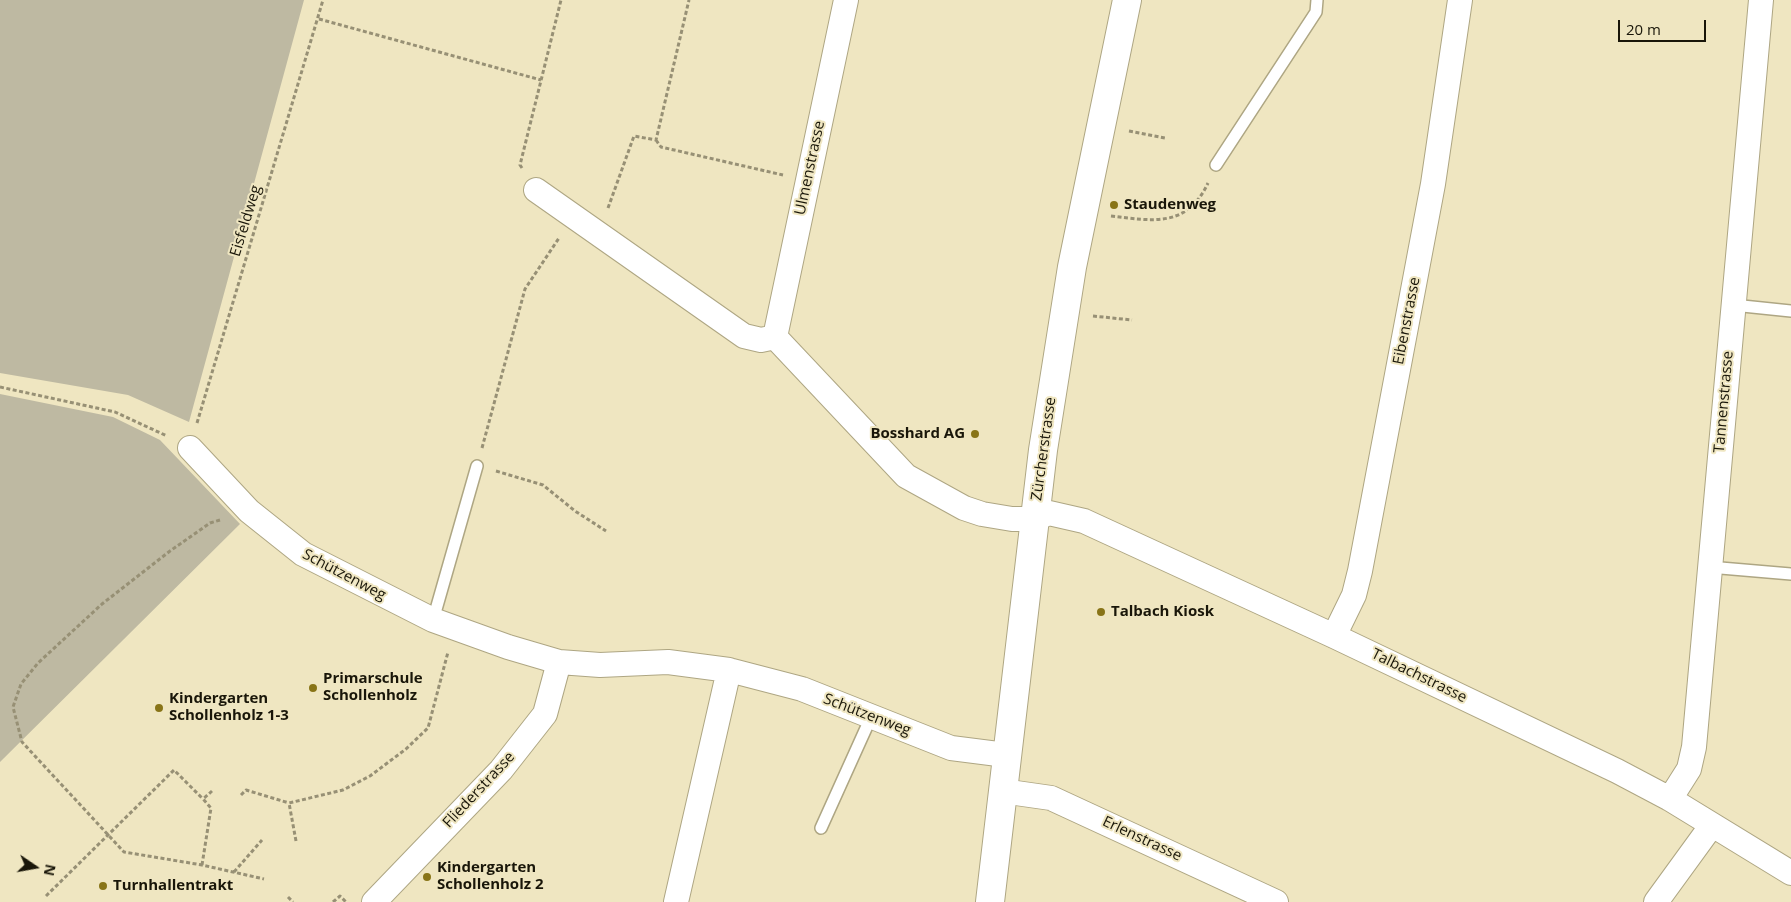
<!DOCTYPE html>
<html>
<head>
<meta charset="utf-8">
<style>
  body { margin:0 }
  #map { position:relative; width:1791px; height:902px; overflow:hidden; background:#efe6c1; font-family:"Open Sans",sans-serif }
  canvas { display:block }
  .north { position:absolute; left:10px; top:842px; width:50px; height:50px; -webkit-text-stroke:4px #efe6c1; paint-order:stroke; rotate:102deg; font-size:14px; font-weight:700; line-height:20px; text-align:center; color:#191609 }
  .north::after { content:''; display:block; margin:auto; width:18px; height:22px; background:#191609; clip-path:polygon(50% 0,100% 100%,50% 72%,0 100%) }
  .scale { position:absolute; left:1618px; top:20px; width:88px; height:22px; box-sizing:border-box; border:2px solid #191609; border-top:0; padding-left:6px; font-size:15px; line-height:18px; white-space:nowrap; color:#191609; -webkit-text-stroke:4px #efe6c1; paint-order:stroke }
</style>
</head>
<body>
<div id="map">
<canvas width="1791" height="902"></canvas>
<div class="north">N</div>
<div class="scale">20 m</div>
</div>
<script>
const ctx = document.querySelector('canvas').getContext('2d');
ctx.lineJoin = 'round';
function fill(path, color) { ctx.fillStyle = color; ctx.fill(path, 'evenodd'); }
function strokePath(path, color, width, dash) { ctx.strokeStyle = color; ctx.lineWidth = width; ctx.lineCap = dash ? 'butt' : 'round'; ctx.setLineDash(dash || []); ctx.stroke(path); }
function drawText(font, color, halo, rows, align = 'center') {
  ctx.font = font + ' "Open Sans",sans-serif'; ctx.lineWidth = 4; ctx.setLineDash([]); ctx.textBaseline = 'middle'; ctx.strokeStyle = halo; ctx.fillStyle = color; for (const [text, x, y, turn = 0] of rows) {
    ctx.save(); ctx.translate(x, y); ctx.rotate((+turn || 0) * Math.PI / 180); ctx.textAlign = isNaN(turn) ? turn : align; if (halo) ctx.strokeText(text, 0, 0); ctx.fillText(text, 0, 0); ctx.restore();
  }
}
const green = new Path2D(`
  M 0,0 L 304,0 L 189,422 L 128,395 L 0,373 Z
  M 0,394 L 113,417 L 160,440 L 240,524 L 0,762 Z`);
const path = new Path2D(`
  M 319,19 L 541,80
  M 1129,131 L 1165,138
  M 656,140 L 661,147 L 783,175
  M 522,168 L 520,165 L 561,0
  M 608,208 L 634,136 L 656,140 L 689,0
  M 1111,216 C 1153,221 1187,228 1208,183
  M 1093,316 L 1132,320
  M 0,387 L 115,412 L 167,436
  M 197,423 L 323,0
  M 482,448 L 525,289 L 559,238
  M 496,471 L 543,485 L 575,511 L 606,531
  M 220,520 L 210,523 L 170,551 L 102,604 L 38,663 L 21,684 L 13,707 L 22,742 L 124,852 L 202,865 L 264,879
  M 241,795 L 246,790 L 289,803
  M 296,841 L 289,803 L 343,790 L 370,776 L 406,749 L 428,728 L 448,652
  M 202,865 L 211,808 L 203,799 L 212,791
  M 234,872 L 262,840
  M 46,896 L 174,770 L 203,799
  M 288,897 L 293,902
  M 333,902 L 340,896 L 346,902`);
const service = new Path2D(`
  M 1216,165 L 1316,12 L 1317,0
  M 1733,305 L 1791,311
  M 1709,567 L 1791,574
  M 433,620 L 477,466
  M 821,828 L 872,715`);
const minor = new Path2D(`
  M 536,190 L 744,336 L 761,340 L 775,337
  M 775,337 L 906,476 L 964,508 L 982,514 L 1012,519 L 1034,519 L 1049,513 L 1084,521 L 1334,636 L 1617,771 L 1670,799 L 1791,873
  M 775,337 L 846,0
  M 190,448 L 249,511 L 303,554 L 433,620 L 508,647 L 559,662 L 600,665 L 668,662 L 729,670 L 802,689 L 951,748 L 1006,755
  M 1334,636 L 1354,595 L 1360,571 L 1433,184 L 1460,0
  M 1002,791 L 1051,798 L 1276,902
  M 1670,799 L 1689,769 L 1694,747 L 1761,0
  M 374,902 L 501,770 L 545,714 L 559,662
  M 676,902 L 729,670
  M 1656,902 L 1712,825`);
const primary = new Path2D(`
  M 990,902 L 1043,450 L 1072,267 L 1127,0`);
const markers = [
  [1114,205,5,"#887417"],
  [975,434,5,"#887417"],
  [1101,612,5,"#887417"],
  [313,688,5,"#887417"],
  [159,708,5,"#887417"],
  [427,877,5,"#887417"],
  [103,886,5,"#887417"]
];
const streetNames = [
  ["Ulmenstrasse",810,168,-78],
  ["Eisfeldweg",246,221,-73],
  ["Eibenstrasse",1407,321,-79],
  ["Tannenstrasse",1724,402,-85],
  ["Zürcherstrasse",1044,449,-82],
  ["Schützenweg",344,575,28],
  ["Talbachstrasse",1419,676,26],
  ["Schützenweg",867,715,21],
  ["Fliederstrasse",479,790,-47],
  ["Erlenstrasse",1142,839,25]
];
const poiNames = [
  ["Staudenweg",1124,205],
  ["Bosshard AG",965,434,"right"],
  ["Talbach Kiosk",1111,612],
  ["Primarschule",323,679],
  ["Schollenholz",323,696],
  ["Kindergarten",169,699],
  ["Schollenholz 1-3",169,716],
  ["Kindergarten",437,868],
  ["Schollenholz 2",437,885],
  ["Turnhallentrakt",113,886]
];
fill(green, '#beb9a2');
strokePath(service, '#aea683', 14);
strokePath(minor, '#aea683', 26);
strokePath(primary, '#aea683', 30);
strokePath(path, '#979075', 3, [4, 2.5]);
strokePath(service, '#fff', 11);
strokePath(minor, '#fff', 24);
strokePath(primary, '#fff', 28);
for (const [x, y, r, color] of markers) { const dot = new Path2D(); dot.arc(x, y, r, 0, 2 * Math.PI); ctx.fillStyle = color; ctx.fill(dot); strokePath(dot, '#efe6c1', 2); }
drawText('15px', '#191609', '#efe6c1', streetNames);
drawText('bold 15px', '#191609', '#efe6c1', poiNames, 'left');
</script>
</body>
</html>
